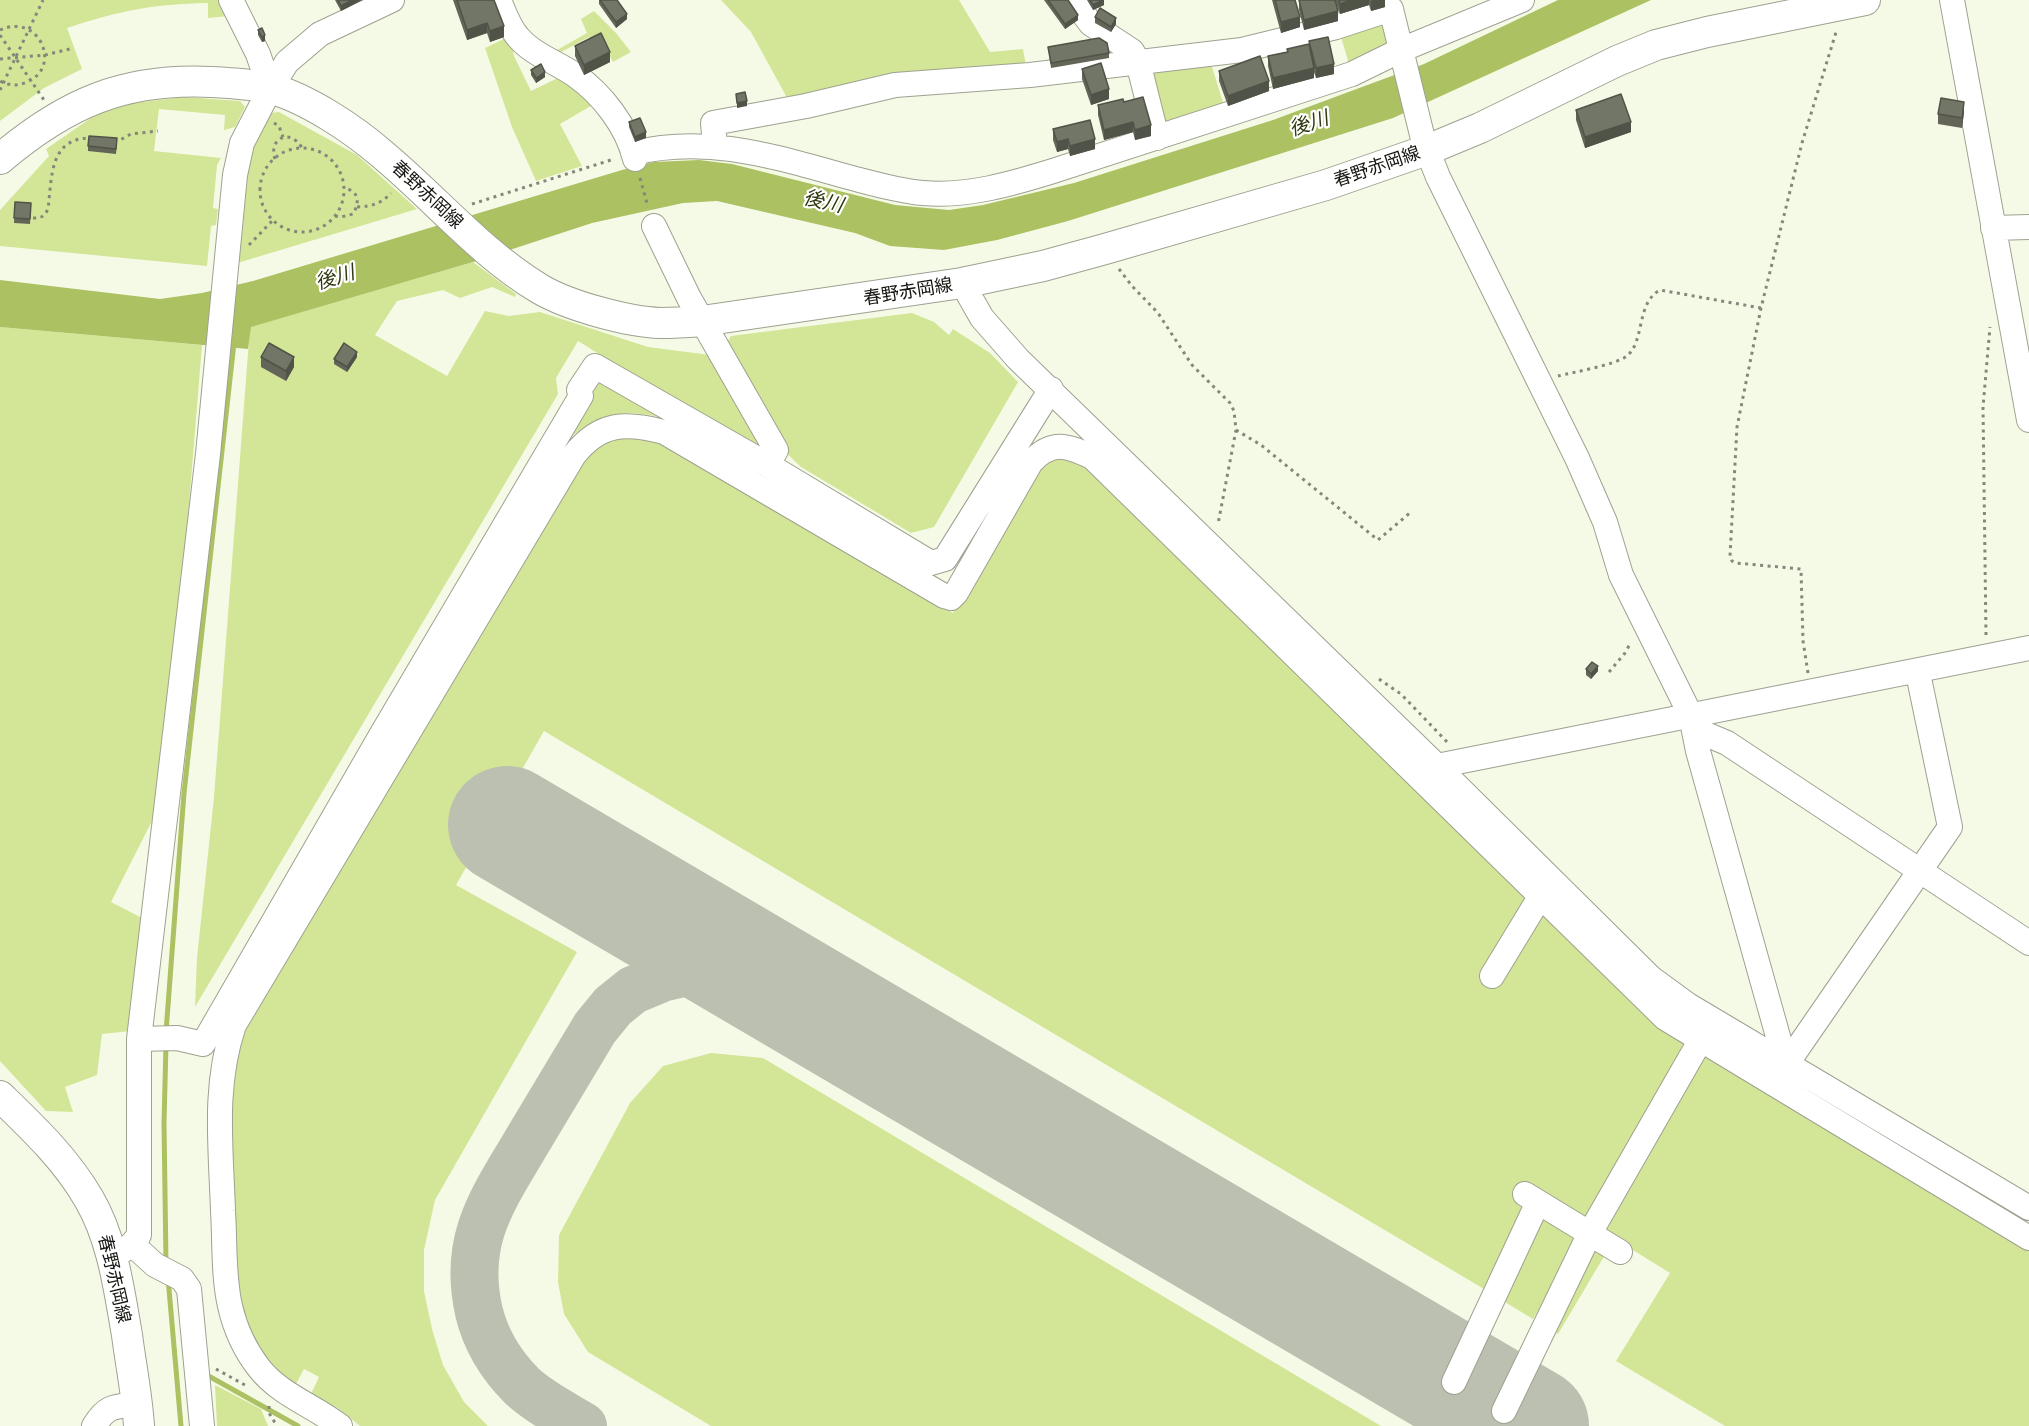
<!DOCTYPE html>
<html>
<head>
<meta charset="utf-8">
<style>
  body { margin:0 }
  canvas { display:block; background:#f5fae7 }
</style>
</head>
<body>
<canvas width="2029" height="1426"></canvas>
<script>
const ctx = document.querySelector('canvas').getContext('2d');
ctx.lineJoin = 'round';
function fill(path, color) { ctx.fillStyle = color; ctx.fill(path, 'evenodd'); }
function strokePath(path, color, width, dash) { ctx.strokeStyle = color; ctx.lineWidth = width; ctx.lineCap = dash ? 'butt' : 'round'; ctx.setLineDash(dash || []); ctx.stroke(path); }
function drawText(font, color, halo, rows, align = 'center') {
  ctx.font = font + ' Inter,"Noto Sans JP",sans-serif'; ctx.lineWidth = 4.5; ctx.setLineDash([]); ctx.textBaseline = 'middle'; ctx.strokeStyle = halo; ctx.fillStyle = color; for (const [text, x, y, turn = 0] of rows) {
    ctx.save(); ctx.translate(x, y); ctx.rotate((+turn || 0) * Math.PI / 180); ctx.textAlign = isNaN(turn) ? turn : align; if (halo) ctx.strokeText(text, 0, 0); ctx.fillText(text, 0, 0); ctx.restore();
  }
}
const green = new Path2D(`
  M 0,0 L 224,0 L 228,16 L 208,18 L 208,3 C 153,4 119,11 67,28 L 82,69 L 44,88 L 0,121 Z
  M 721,0 L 959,0 L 990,52 L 1023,49 L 1027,72 L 791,105 L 751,32 Z
  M 1391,9 L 1401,50 L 1352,74 L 1338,27 Z
  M 594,11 L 616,33 L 631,52 L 613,62 L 602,41 L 594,44 L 589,37 L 554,56 L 550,54 L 587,33 L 581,19 Z
  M 510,36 L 514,56 L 531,91 L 564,75 L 596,103 L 560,124 L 582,166 L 536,181 L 512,127 L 485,48 Z
  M 1208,54 L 1227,115 L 1157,138 L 1138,62 Z
  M 184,97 L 240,101 L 245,107 L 235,127 L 224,130 L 225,115 L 159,109 L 154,151 L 221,158 L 217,165 L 213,208 L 218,209 L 216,225 L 211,226 L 207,266 L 0,246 L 0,210 L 49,156 L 46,149 L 101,111 L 125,104 Z
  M 279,112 L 357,155 L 417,209 L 234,264 L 250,154 L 270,113 Z
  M 473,262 L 516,294 L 515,297 L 492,287 L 460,298 L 443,290 L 397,301 L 375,335 L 447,376 L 485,311 L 509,316 L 540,312 L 648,347 L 710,355 L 768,444 L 760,454 L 578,341 L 556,378 L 558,394 L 195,1007 L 197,958 L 214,797 L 250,327 Z
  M 912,313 L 934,322 L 949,335 L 953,329 L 990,353 L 1018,382 L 934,527 L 911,533 L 801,467 L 781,448 L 725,345 L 731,336 Z
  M 0,327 L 202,345 L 188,517 L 158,809 L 111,902 L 142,918 L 131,1031 L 102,1034 L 97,1075 L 65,1087 L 73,1112 L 46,1111 L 0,1061 Z
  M 600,375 L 681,422 C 633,410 611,406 569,438 Z
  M 654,433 L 953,613 L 1035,464 L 1071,451 L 1684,1042 L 1685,1047 L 1587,1225 L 1531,1206 L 1484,1289 L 544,731 L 456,885 L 577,952 L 435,1200 L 424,1250 L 424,1291 L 432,1329 L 443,1365 L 464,1402 L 488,1426 L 360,1426 L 338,1408 L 311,1394 L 319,1377 L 304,1369 L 296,1384 L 278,1373 L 261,1356 L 237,1309 L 225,1100 L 234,1044 L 571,464 L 602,439 Z
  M 711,1053 L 763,1058 L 1381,1426 L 711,1426 L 588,1352 L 564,1314 L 558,1282 L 559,1235 L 630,1103 L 663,1066 Z
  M 1703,1055 L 2029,1239 L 2029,1426 L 1725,1426 L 1616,1361 L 1670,1273 L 1599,1229 Z
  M 1537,1214 L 1580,1240 L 1533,1319 L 1490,1293 Z
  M 1589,1244 L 1609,1248 L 1558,1334 L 1543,1325 Z
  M 215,1385 L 261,1409 L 268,1426 L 217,1426 Z`);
const water = new Path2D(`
  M 1558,0 L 1651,0 L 1393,118 L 1068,221 L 997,240 L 944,250 L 890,246 L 855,233 L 717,201 L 683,203 L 592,223 L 473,262 L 251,327 L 248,349 L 0,327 L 0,280 L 160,299 L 202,293 L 253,281 L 622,170 L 654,162 L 699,160 L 732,164 L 895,205 L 949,210 L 983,205 L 1074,183 L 1273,120 L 1424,64 Z`);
const stream = new Path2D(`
  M 166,1032 L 184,793 L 234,343
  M 166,1044 L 164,1123 L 166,1263
  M 168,1278 L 181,1426
  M 205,1374 L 298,1426`);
const taxiway = new Path2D(`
  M 583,1426 C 563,1414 539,1402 522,1386 C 501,1365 486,1341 479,1312 C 462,1238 494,1198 529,1138 C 551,1101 573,1064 595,1028 L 613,1006 L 633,990 L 662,978 L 692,971 L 745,971 L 767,974 L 786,989`);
const runway = new Path2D(`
  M 507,825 L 1530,1426`);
const path = new Path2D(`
  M 0,30 C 39,12 63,67 27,82 C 18,86 9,86 0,81
  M 0,35 L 44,100
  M 0,59 L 45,55 L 74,48
  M 0,90 L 43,0
  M 274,123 L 279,126 L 283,137
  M 114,140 L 120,140 L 131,134 L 158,131
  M260 190a42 42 0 1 1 84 0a42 42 0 1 1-84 0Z
  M 275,159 C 268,139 290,127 302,148
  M 640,178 L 648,207
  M 472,204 L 614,159
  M 357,207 C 372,206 381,204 391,193
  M 335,216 L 341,217 L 353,214 C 360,202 359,191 344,188
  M 33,218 C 41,218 44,217 48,209 C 52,178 49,138 90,138
  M 249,245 L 273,220
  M 1119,269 L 1132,286 L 1158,313 L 1192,365 L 1230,403 L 1234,411 L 1236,430 L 1218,524
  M 1558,376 C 1574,372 1615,365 1627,356 C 1645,341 1636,303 1660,290 L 1761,308
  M 1236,430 L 1261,445 L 1378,540 L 1411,512
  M 1986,635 L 1983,407 L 1990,327
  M 1609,672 L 1625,653 L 1631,642
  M 1808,673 L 1803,641 L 1801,569 L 1736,563 L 1732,561 L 1730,556 L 1737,427 L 1761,308 L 1802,143 L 1837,29
  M 1379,679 L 1401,694 L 1449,744
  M 216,1369 L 245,1385
  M 269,1406 L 269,1413 L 277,1426`);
const minor = new Path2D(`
  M 231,0 L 258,54 L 270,89
  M 499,0 C 504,12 509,27 518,37 C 532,54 556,62 575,75 C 602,94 627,126 635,159
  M 1073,0 L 1091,24 L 1132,51 L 1138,62 L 1157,138
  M 1952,0 L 2029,420
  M 715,146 L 713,123 L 806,106 L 895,85 L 1030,75 L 1242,50 L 1336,27 L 1391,9 L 1423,139 L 1438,177 L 1577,458 L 1605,522 L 1621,575 L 1691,716 L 1698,751 L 1786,1065
  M 633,153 C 710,134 778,158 852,178 C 875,184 899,191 923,193 C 967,197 1011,184 1053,171 L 1352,74 L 1401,50 L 1522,0
  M 654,226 L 689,298 L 776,450 L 768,465
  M 1993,228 L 2029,227
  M 962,283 L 982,318 L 1018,359 L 1437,766 L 1651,978 L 1688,1005 L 2029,1208
  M 1694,729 L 1727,743 L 2029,943
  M 1437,766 L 2029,648
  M 1492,976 L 1540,897
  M 139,1039 L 177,1038 L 203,1044 L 380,737 L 581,396 L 579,390 L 595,366 L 768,465 L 931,563 L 945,559 L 1051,389
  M 1786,1065 L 1950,827 L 1920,683
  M 1525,1194 L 1620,1252
  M 133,1245 L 155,1265 L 182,1279 L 189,1289 L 202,1426
  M 111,1255 C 125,1251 131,1247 139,1235 L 139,1039 L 208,454 L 235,175 L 242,143 L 270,89 L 287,62 L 320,34 L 392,0
  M 1454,1382 L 1538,1202
  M 1504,1411 L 1590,1233 L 1700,1041
  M 94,1426 C 107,1405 114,1407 138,1404
  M 340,1426 C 314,1406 279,1394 259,1368 C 245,1350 235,1328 230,1306 C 223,1275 225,1242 223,1211 C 221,1148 213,1086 234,1025 L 574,455 C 600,422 626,422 664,432 L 944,596 L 951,598 L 956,593 L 1031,462 C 1052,440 1066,445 1092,457 L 1665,1018 L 2029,1238`);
const major = new Path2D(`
  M 0,159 C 66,103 124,78 211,82 C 230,83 250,84 269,88 C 307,98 353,129 382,154 C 435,198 480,253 540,289 C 569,306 628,322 661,323 C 675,323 689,322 702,321 L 962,283 L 1043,266 L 1105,249 L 1326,185 L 1427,150 L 1480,128 L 1617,61 L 1656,45 L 1707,32 L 1865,0
  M 0,1096 C 33,1128 66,1159 89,1199 C 113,1240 119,1290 127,1335 C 131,1366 137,1395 139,1426`);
const wall = new Path2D(`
  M 335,0 L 362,0 L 341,11 Z
  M 453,0 L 494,0 L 504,37 L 490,42 L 487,33 L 467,40 Z
  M 599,0 L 617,0 L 627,19 L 616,28 L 599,4 Z
  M 1044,0 L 1068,0 L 1078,20 L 1065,29 Z
  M 1087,0 L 1104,0 L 1104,5 L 1093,10 Z
  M 1272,0 L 1295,0 L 1300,27 L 1281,33 Z
  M 1299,0 L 1338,21 L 1304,30 L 1299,10 Z
  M 1335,0 L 1385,0 L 1385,7 L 1371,11 L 1369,5 L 1340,14 Z
  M 1095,17 L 1116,24 L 1111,32 L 1095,23 Z
  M 258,30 L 265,41 L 262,42 L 258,35 Z
  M 1309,41 L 1334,74 L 1316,78 L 1314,72 L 1314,78 L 1273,89 L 1268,66 L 1268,56 L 1287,52 L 1287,49 L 1309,46 Z
  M 575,46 L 610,62 L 584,75 L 575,56 Z
  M 1048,47 L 1109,53 L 1109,58 L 1051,68 Z
  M 1082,69 L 1109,99 L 1091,105 L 1082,79 Z
  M 531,70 L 545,77 L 536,83 L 531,75 Z
  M 1219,71 L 1269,91 L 1228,106 L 1219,81 Z
  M 1124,102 L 1151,136 L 1135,140 L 1133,132 L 1104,140 L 1098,115 L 1098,105 Z
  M 1576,110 L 1631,132 L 1585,148 L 1576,120 Z
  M 1964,112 L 1962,128 L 1938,124 L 1938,114 Z
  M 629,122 L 646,138 L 635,142 L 629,127 Z
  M 1053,129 L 1095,149 L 1070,156 L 1068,149 L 1057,152 L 1053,140 Z
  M 117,143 L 116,154 L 88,151 L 88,146 Z
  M 15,202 L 31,203 L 30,224 L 14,223 Z
  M 261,357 L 294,367 L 286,381 L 261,367 Z
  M 357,357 L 347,372 L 334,364 L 334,359 Z
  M 1586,669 L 1598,671 L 1591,679 L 1586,675 Z`);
const shadedWall = new Path2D(`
  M 352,0 L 362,0 L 341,11 L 341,6 Z
  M 1103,0 L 1104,0 L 1104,5 L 1093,10 L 1093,5 Z
  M 1352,0 L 1369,0 L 1369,5 L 1340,14 L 1340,4 Z
  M 1373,0 L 1385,0 L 1385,7 L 1371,11 L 1371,1 Z
  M 1338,11 L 1338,21 L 1304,30 L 1304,20 Z
  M 627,14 L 627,19 L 616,28 L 616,22 Z
  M 1078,15 L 1078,20 L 1065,29 L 1065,24 Z
  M 1300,17 L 1300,27 L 1281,33 L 1281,22 Z
  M 1116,18 L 1116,24 L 1111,32 L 1111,27 Z
  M 487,23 L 487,33 L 467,40 L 467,30 Z
  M 504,26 L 504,37 L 490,42 L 490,31 Z
  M 265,35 L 265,41 L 262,42 L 262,37 Z
  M 610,52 L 610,62 L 584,75 L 584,65 Z
  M 1334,64 L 1334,74 L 1316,78 L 1316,68 Z
  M 1314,68 L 1314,78 L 1273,89 L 1273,78 Z
  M 545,72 L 545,77 L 536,83 L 536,78 Z
  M 1269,81 L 1269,91 L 1228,106 L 1228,96 Z
  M 1109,89 L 1109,99 L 1091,105 L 1091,95 Z
  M 747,101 L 747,106 L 737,108 L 737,103 Z
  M 1964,102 L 1964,112 L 1962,128 L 1962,118 Z
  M 1133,122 L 1133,132 L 1104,140 L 1104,130 Z
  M 1631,122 L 1631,132 L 1585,148 L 1585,137 Z
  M 1151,125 L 1151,136 L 1135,140 L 1135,130 Z
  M 646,132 L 646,138 L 635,142 L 635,137 Z
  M 1068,139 L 1068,149 L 1057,152 L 1057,142 Z
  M 1095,139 L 1095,149 L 1070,156 L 1070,146 Z
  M 357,352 L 357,357 L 347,372 L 347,367 Z
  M 294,357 L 294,367 L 286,381 L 286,371 Z
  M 1598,666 L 1598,671 L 1591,679 L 1591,674 Z`);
const building = new Path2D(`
  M 338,0 L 352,0 L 341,6 Z
  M 457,0 L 494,0 L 504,26 L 490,31 L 487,23 L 467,30 Z
  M 600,0 L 617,0 L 627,14 L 616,22 Z
  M 1048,0 L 1068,0 L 1078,15 L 1065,24 Z
  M 1090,0 L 1103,0 L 1093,5 Z
  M 1275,0 L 1295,0 L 1300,17 L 1281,22 Z
  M 1299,0 L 1335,0 L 1338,11 L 1304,20 Z
  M 1339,0 L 1352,0 L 1340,4 Z
  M 1100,8 L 1116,18 L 1111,27 L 1095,17 Z
  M 262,28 L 265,35 L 262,37 L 258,30 Z
  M 601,33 L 610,52 L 584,65 L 575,46 Z
  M 1328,37 L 1334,64 L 1316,68 L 1309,41 Z
  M 1099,38 L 1107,43 L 1109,53 L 1051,63 L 1048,47 Z
  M 1309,44 L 1314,68 L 1273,78 L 1268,56 L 1288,52 L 1287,49 Z
  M 1260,56 L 1269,81 L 1228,96 L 1219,71 Z
  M 1101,63 L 1109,89 L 1091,95 L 1082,69 Z
  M 541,64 L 545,72 L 536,78 L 531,70 Z
  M 745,92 L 747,101 L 737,103 L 736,94 Z
  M 1621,94 L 1631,122 L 1585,137 L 1576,110 Z
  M 1143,97 L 1151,125 L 1135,130 L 1133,122 L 1104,130 L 1098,105 L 1123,99 L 1124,102 Z
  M 1941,98 L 1964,102 L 1962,118 L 1938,114 Z
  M 640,118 L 646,132 L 635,137 L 629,122 Z
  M 1090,120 L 1095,139 L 1070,146 L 1068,139 L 1057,142 L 1053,129 Z
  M 89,136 L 117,138 L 116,149 L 88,146 Z
  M 15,202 L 31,203 L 30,219 L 14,218 Z
  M 269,343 L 294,357 L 286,371 L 261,357 Z
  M 344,343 L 357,352 L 347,367 L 334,359 Z
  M 1592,662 L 1598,666 L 1591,674 L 1586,669 Z`);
const streetNames = [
  ["春野赤岡線",1377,167,-19],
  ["春野赤岡線",427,195,43],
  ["春野赤岡線",908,292,-9],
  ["春野赤岡線",114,1279,77]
];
const waterNames = [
  ["後川",1309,124,-18],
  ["後川",823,202,13],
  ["後川",335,278,-17]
];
fill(green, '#d3e697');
fill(water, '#acc162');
strokePath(stream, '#acc162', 5);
strokePath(taxiway, '#bcc0b0', 48);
strokePath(runway, '#bcc0b0', 118);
strokePath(minor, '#9da290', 26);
strokePath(major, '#9da290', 32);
strokePath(path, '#84877b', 3, [3, 4.5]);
strokePath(minor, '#fff', 24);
strokePath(major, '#fff', 30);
fill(wall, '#626558');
fill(shadedWall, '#505347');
fill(building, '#727666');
strokePath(building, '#505347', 1.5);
drawText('18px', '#151610', '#fff', streetNames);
drawText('italic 20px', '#2f380f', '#fff', waterNames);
</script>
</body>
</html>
